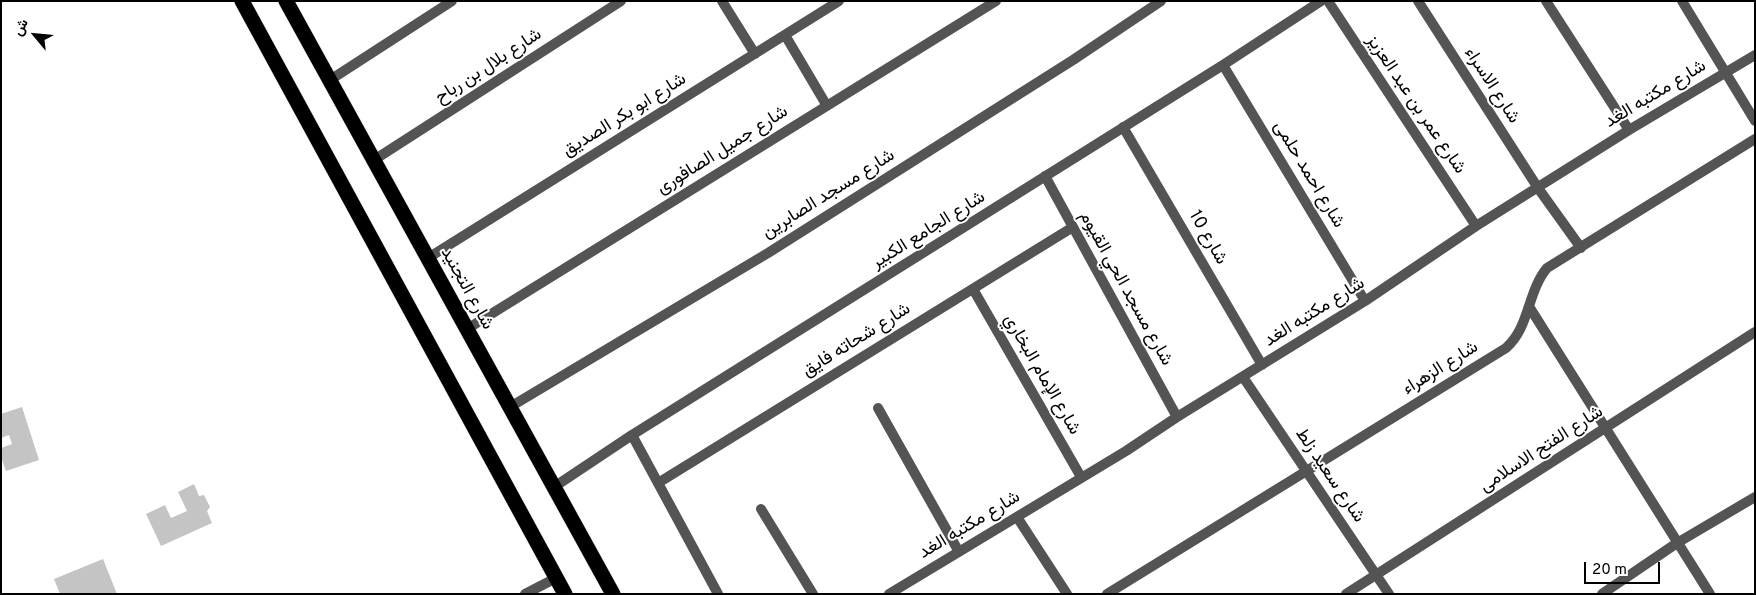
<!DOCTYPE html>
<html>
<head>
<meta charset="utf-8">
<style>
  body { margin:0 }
  #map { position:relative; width:1756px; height:595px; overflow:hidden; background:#fff; font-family:Overpass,Vazirmatn,sans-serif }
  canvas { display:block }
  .frame { position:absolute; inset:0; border:2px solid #000; pointer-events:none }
  .north { position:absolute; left:10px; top:10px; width:50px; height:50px; -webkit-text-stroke:4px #fff; paint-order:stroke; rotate:298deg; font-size:14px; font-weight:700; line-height:20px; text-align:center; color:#000 }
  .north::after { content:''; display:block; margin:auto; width:18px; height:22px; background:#000; clip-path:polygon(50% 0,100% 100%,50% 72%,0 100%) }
  .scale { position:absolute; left:1584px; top:562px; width:76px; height:22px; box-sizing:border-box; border:2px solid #000; border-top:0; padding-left:6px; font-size:15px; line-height:18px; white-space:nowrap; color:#000; -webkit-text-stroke:4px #fff; paint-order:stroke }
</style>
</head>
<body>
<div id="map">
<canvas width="1756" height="595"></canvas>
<div class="frame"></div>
<div class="north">ش</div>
<div class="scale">20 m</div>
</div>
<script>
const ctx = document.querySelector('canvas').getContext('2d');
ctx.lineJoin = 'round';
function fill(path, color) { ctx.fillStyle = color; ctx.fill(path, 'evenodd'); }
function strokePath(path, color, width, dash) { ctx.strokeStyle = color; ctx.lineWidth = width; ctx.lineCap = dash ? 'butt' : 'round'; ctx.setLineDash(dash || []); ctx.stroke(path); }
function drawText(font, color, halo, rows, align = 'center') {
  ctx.font = font + ' Overpass,Vazirmatn,sans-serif'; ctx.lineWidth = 4; ctx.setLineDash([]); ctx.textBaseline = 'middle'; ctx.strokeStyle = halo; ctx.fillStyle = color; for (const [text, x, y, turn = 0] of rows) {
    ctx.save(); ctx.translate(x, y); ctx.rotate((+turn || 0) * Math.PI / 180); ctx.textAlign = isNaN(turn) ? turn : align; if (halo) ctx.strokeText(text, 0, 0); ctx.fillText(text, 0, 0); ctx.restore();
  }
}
const building = new Path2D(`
  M 22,407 L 39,460 L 6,471 L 1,457 L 1,448 L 12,444 L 9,435 L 1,438 L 1,414 Z
  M 194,484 L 199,496 L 204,495 L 210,507 L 207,511 L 212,523 L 161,546 L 146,514 L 165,505 L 171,518 L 187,511 L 178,492 Z
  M 103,559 L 117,594 L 60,594 L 54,579 Z`);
const street = new Path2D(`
  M 722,1 L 755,54
  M 1328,1 L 1476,226
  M 1418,1 L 1538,188 L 1581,248
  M 1546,1 L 1629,130
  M 1682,1 L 1755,121
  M 785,35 L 827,106
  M 1223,65 L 1365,301
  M 330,80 L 452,1
  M 1123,127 L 1262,365
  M 374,160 L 621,1
  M 1045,176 L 1177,417
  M 428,258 L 839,1
  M 973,289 L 1081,477
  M 1530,308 L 1710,594
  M 467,329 L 996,1
  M 1243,377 L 1389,594
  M 510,407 L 768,253 L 1073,60 L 1161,1
  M 878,408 L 959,552
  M 632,435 L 718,594
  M 658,483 L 1073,227
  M 554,487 L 632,435 L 1223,65 L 1321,1
  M 761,509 L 813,594
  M 1017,517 L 1067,594
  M 525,594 L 556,578
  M 889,594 L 1126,451 L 1177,417 L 1365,301 L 1476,226 L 1629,130 L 1755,55
  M 1107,594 L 1506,348 C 1530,327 1527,292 1547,268 L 1755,139
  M 1346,594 L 1755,332
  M 1602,594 L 1677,543 L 1755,497`);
const highway = new Path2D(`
  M 242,1 L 565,594
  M 286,1 L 613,594`);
const streetNames = [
  ["شارع بلال بن رباح",489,67,-33],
  ["شارع الاسراء",1491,86,57],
  ["شارع مكتبه الغد",1656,95,-31],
  ["شارع عمر بن عبد العزيز",1415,105,56],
  ["شارع ابو بكر الصديق",625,116,-32],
  ["شارع جميل الصافورى",723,151,-32],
  ["شارع احمد حلمى",1308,175,59],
  ["شارع مسجد الصابرين",829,195,-32],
  ["شارع الجامع الكبير",929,231,-32],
  ["شارع 10",1207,238,60],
  ["شارع التجنيد",466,289,61],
  ["شارع مسجد الحي القيوم",1125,289,61],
  ["شارع مكتبه الغد",1315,313,-32],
  ["شارع شحاته فايق",857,341,-32],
  ["شارع الزهراء",1441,369,-32],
  ["شارع الإمام البخاري",1041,375,60],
  ["شارع الفتح الاسلامى",1542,450,-33],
  ["شارع سعيد زلط",1329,476,56],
  ["شارع مكتبه الغد",970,526,-31]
];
fill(building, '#c4c4c4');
strokePath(highway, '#dbdbdb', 16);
strokePath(street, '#545454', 10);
strokePath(highway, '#000', 15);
drawText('18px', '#000', '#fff', streetNames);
</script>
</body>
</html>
